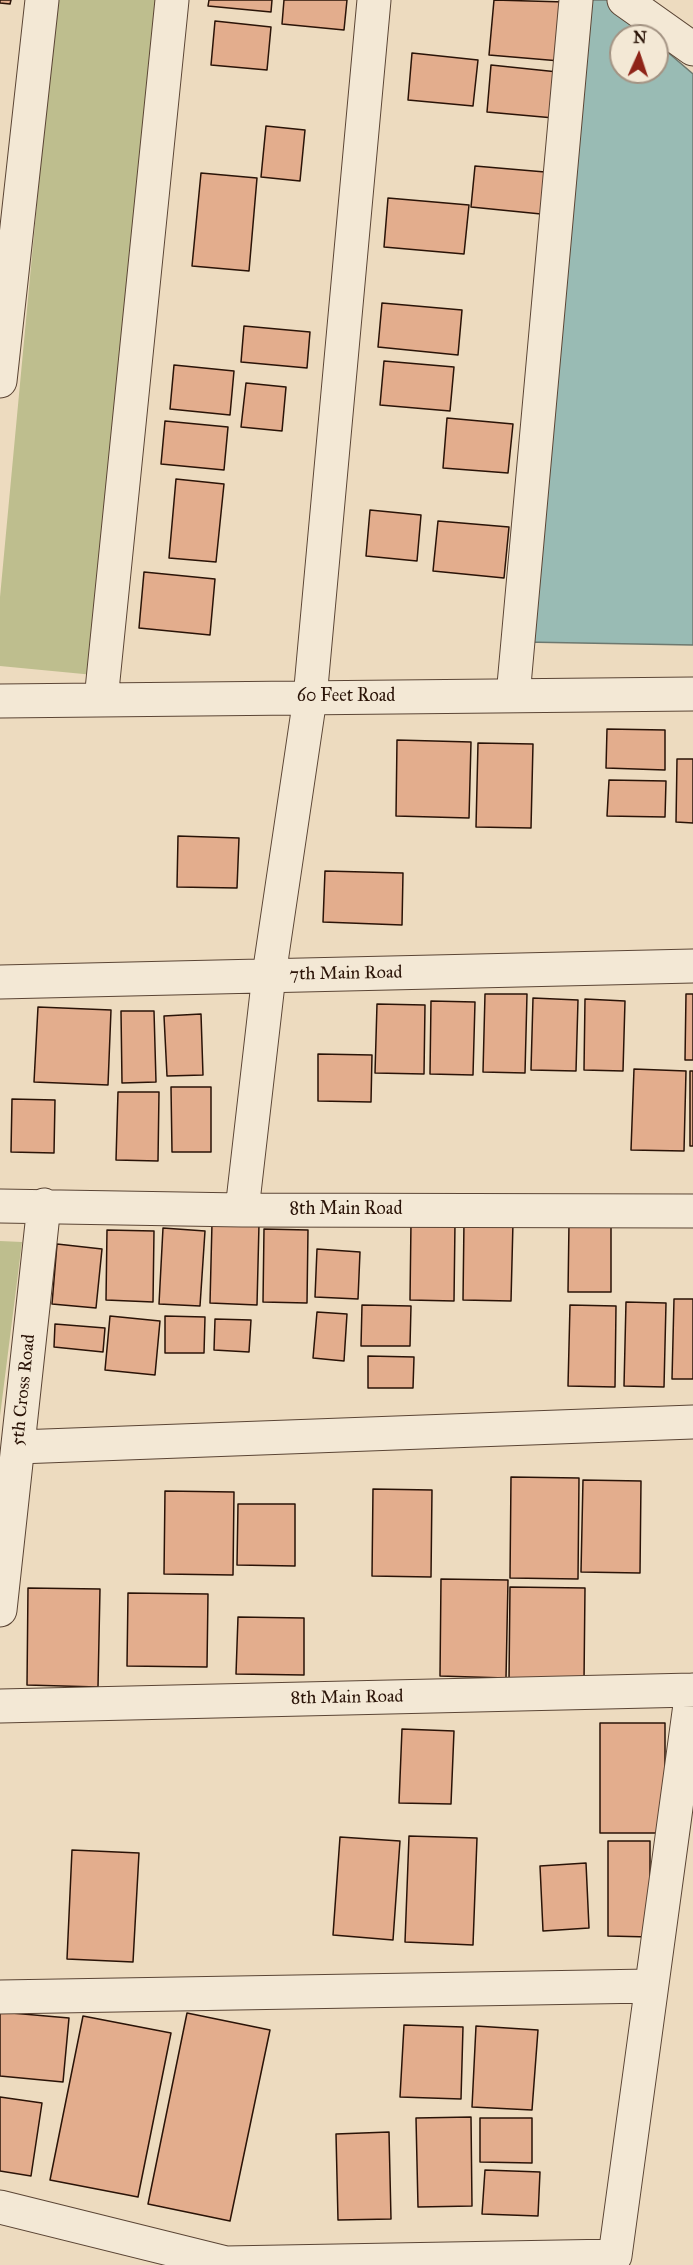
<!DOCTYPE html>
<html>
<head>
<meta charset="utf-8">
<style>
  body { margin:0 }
  #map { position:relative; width:693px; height:2265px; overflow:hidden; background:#eddbbf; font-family:"IM FELL Great Primer",serif }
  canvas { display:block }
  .north { position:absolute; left:609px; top:24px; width:60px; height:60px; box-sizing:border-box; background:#f3e8d5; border:2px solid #a39383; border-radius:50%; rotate:3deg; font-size:16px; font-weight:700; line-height:24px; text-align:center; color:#2a1307 }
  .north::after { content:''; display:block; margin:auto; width:21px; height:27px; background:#8f2418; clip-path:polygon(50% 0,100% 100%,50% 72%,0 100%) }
</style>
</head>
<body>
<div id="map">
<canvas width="693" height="2265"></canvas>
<div class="north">N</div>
</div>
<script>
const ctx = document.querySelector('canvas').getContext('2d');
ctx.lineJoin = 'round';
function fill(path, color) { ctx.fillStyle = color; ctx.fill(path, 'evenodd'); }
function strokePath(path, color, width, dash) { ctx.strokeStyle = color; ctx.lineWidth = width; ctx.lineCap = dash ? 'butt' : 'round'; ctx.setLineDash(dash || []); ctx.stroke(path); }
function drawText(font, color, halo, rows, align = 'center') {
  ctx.font = font + ' "IM FELL Great Primer",serif'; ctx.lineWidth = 4.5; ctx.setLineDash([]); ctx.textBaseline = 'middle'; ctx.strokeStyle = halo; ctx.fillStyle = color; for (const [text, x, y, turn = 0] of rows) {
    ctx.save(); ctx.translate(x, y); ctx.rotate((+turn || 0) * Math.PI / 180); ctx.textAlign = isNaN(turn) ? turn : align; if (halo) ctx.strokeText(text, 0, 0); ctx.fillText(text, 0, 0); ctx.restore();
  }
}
const green = new Path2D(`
  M 56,0 L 157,0 L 94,675 L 0,666 L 0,597 Z
  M 0,1241 L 22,1242 L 0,1416 Z`);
const water = new Path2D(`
  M 587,0 L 608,0 L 649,36 L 621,36 L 621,72 L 657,72 L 657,43 L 693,74 L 693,645 L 524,642 Z`);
const building = new Path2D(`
  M 0,0 L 11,0 L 10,4 L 0,3 Z
  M 209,0 L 272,0 L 271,12 L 208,6 Z
  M 284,0 L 347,0 L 344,30 L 282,24 Z
  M 494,0 L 565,2 L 560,61 L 489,55 Z
  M 215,21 L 271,27 L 267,70 L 211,65 Z
  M 412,53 L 478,60 L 473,106 L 408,100 Z
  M 491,65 L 558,72 L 554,118 L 487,112 Z
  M 266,126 L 305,130 L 300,181 L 261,177 Z
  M 475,166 L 545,172 L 541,214 L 471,207 Z
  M 201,173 L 257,178 L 249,271 L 192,266 Z
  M 388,198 L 469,205 L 464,254 L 384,247 Z
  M 382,303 L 462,310 L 458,355 L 378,347 Z
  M 244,326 L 310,332 L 307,368 L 241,362 Z
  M 384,361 L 454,367 L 450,411 L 380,405 Z
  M 174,365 L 234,371 L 230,415 L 170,409 Z
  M 246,383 L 286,387 L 282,431 L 241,427 Z
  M 447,418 L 513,424 L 508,473 L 443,468 Z
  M 165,421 L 228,427 L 224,470 L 161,464 Z
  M 176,479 L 224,484 L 216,562 L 169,558 Z
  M 370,510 L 421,515 L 417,561 L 366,556 Z
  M 438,521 L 509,527 L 504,578 L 433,571 Z
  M 144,572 L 215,579 L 210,635 L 139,628 Z
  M 607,729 L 665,730 L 665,770 L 606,768 Z
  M 397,740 L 471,742 L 469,818 L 396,816 Z
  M 478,743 L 533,744 L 531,828 L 476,827 Z
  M 677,759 L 693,759 L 693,823 L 676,822 Z
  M 609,780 L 666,781 L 665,817 L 607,816 Z
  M 178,836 L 239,838 L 237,888 L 177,887 Z
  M 325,871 L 403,873 L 402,925 L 323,922 Z
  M 485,994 L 527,994 L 525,1073 L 483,1072 Z
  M 686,994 L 693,994 L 693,1060 L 685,1060 Z
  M 533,998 L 578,1000 L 576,1071 L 531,1070 Z
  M 585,999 L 625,1001 L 623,1071 L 584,1070 Z
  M 431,1001 L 475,1002 L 473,1075 L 430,1074 Z
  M 377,1004 L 425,1005 L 424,1074 L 375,1073 Z
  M 38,1007 L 111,1010 L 108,1085 L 34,1082 Z
  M 121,1011 L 154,1011 L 156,1082 L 122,1083 Z
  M 201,1014 L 203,1075 L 167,1076 L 164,1016 Z
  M 318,1054 L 372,1055 L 371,1102 L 318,1101 Z
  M 634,1069 L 686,1071 L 684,1151 L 631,1150 Z
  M 690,1071 L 693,1071 L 693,1146 L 690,1146 Z
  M 171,1087 L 211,1087 L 211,1152 L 172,1152 Z
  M 118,1092 L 159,1092 L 158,1161 L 116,1160 Z
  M 12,1099 L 55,1100 L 54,1153 L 11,1152 Z
  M 464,1221 L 513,1222 L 511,1301 L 463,1300 Z
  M 411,1222 L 455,1223 L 454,1301 L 410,1300 Z
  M 212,1223 L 259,1224 L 257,1305 L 210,1303 Z
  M 569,1223 L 611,1224 L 611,1292 L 568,1292 Z
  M 163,1228 L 205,1231 L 200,1306 L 159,1304 Z
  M 264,1229 L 308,1230 L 307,1303 L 263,1302 Z
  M 107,1230 L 154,1231 L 153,1302 L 106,1300 Z
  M 57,1244 L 102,1249 L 96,1308 L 52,1304 Z
  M 317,1249 L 360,1252 L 358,1299 L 315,1297 Z
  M 674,1299 L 693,1299 L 693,1379 L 672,1379 Z
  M 626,1302 L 666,1303 L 664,1387 L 624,1386 Z
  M 362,1305 L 411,1306 L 410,1346 L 361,1346 Z
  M 570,1305 L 616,1306 L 615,1387 L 568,1386 Z
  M 317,1312 L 347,1314 L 344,1361 L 313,1358 Z
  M 110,1316 L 160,1321 L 155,1375 L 105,1370 Z
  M 165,1316 L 205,1317 L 204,1353 L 165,1353 Z
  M 215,1319 L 251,1320 L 249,1352 L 214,1350 Z
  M 55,1324 L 105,1328 L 103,1352 L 54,1347 Z
  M 368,1356 L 414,1357 L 413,1388 L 368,1388 Z
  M 511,1477 L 579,1478 L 578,1579 L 510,1578 Z
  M 583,1480 L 641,1481 L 640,1573 L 581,1572 Z
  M 373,1489 L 432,1490 L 431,1577 L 372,1576 Z
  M 165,1491 L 234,1492 L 233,1575 L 164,1574 Z
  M 238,1504 L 295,1504 L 295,1566 L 237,1565 Z
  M 441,1579 L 508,1580 L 506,1678 L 440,1676 Z
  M 510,1587 L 585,1588 L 584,1681 L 509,1680 Z
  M 28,1588 L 100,1589 L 98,1687 L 27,1685 Z
  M 128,1593 L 208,1594 L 207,1667 L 127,1666 Z
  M 238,1617 L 304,1618 L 304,1675 L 236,1674 Z
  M 600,1723 L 665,1723 L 665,1833 L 600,1833 Z
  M 402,1729 L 454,1731 L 451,1804 L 399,1803 Z
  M 409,1836 L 477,1838 L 473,1945 L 405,1942 Z
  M 340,1837 L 400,1841 L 393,1940 L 333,1935 Z
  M 608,1841 L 650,1841 L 650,1937 L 608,1936 Z
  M 72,1850 L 139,1853 L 133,1962 L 67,1959 Z
  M 586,1863 L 589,1928 L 543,1931 L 540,1866 Z
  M 0,2012 L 69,2018 L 63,2082 L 0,2076 Z
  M 187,2013 L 270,2030 L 230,2221 L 148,2204 Z
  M 83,2016 L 171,2033 L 138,2197 L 50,2180 Z
  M 404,2025 L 463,2027 L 461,2099 L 400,2097 Z
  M 476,2026 L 538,2030 L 532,2110 L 472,2107 Z
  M 0,2097 L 42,2103 L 31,2176 L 0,2171 Z
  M 471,2117 L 472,2206 L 418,2207 L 416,2118 Z
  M 480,2118 L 532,2118 L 532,2163 L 480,2162 Z
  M 389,2132 L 391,2219 L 338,2220 L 336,2134 Z
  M 485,2170 L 540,2172 L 538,2216 L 482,2214 Z`);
const minor = new Path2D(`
  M 624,0 L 693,49
  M 0,381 L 42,0
  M 513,696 L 576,0
  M 101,700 L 172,0
  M 0,701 L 693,694
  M 0,982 L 693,966
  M 0,1206 L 242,1210 L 693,1211
  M 242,1210 L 269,975 L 310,698 L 374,0
  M 18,1447 L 693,1422
  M 0,1610 L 44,1205
  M 0,1706 L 693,1690
  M 0,1997 L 650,1986
  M 0,2207 L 226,2263 L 615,2256 L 692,1690`);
const streetNames = [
  ["60 Feet Road",346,697],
  ["7th Main Road",346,974,-1],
  ["8th Main Road",346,1210],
  ["5th Cross Road",24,1390,-84],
  ["8th Main Road",347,1698,-1]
];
fill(green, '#bebe8e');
fill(water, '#99bbb4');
strokePath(water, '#6d786f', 1.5);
fill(building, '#e3ad8d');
strokePath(building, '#2a1307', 1.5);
strokePath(minor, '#5b4535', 35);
strokePath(minor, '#f3e8d5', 33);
drawText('18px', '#2a1307', '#f3e8d5', streetNames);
</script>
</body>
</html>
